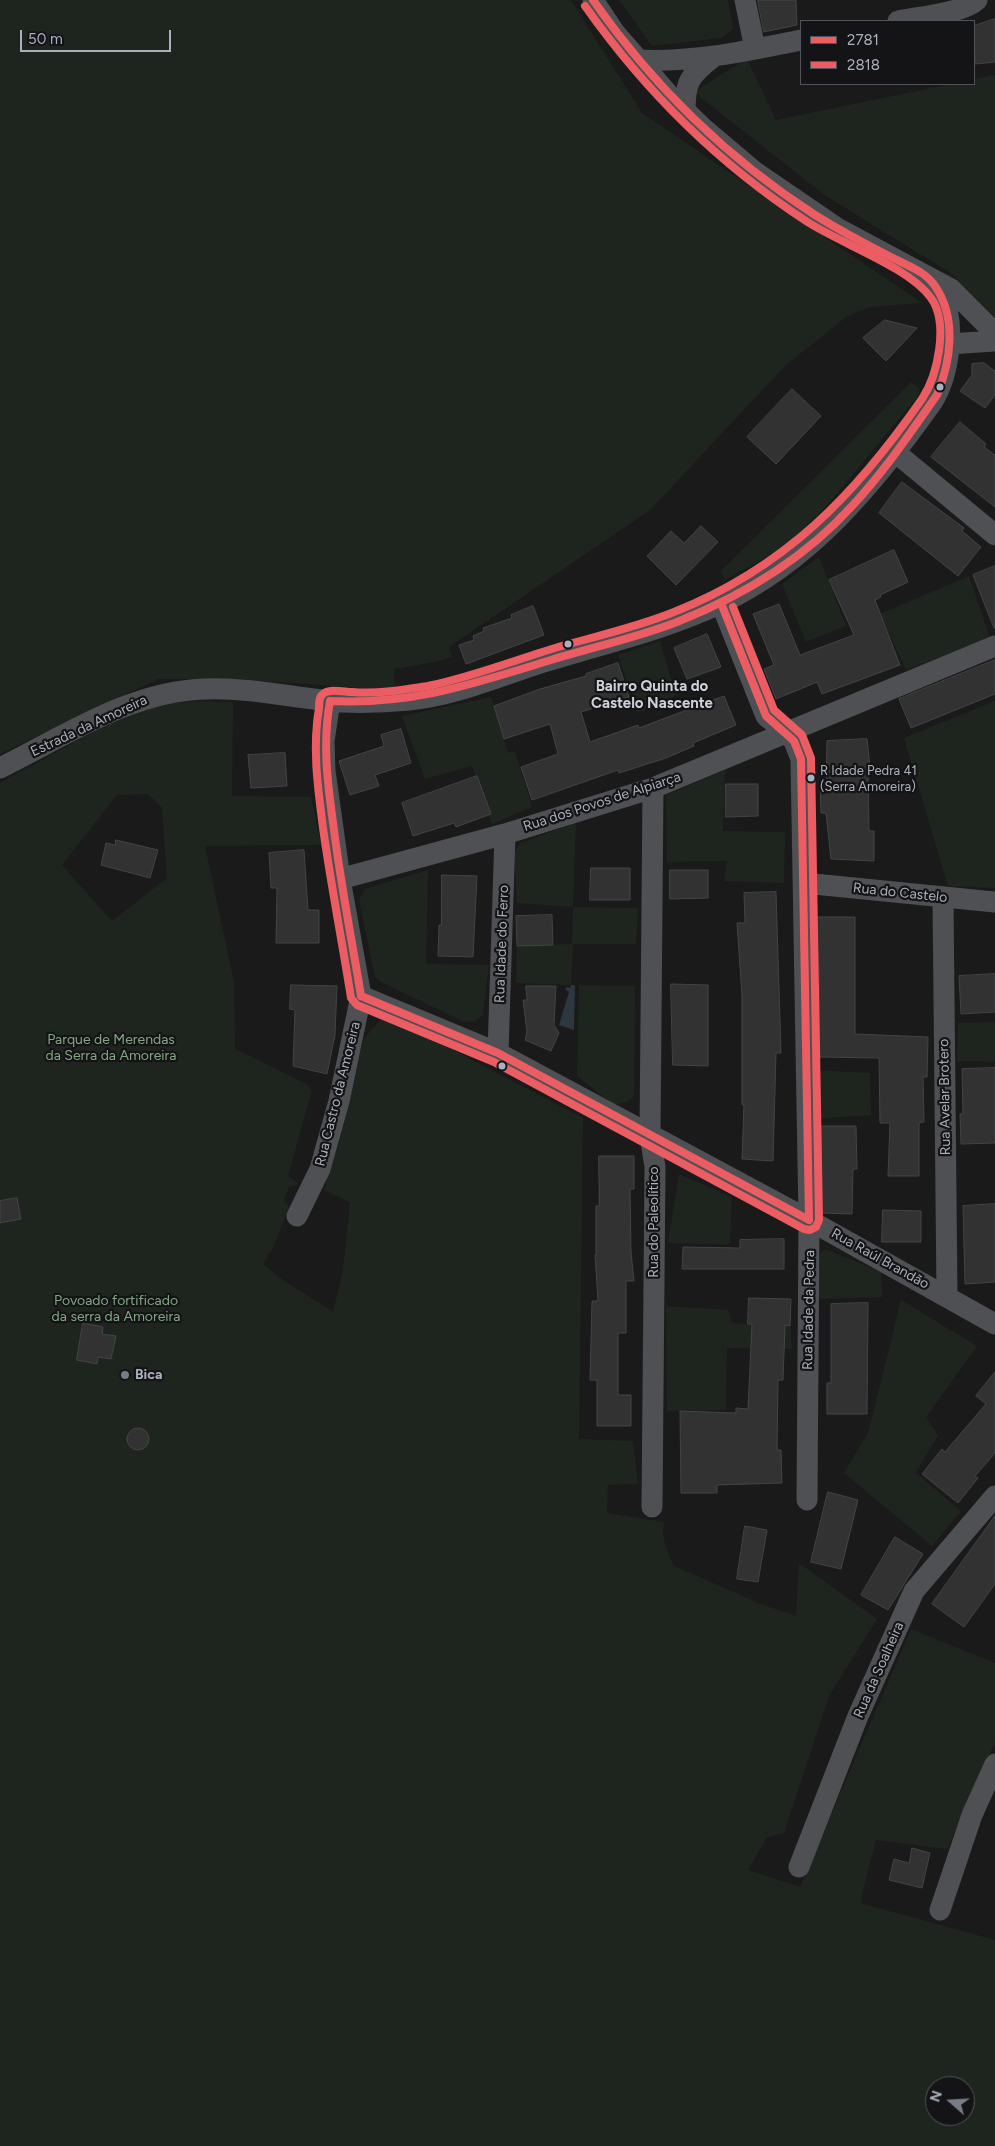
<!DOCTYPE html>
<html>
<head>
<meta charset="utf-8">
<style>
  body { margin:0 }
  #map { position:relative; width:995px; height:2146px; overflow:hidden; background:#1a1a1b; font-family:Figtree,sans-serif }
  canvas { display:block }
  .legend { position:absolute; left:800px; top:20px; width:175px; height:65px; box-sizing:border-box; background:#141417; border:1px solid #505359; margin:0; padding:6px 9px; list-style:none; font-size:15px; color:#abb1bc }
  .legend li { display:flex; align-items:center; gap:10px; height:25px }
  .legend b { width:25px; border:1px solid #505359 }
  .north { position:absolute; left:925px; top:2076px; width:50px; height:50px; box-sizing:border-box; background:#141417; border:1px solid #505359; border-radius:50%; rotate:289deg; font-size:14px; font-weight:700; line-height:20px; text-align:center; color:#abb1bc }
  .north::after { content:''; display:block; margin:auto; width:18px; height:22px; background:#787c84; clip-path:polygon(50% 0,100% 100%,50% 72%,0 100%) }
  .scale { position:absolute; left:20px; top:30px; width:151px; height:22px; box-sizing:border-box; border:2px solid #abb1bc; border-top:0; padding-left:6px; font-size:15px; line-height:18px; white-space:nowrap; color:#abb1bc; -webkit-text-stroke:4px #141417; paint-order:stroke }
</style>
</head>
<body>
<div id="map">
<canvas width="995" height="2146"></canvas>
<ul class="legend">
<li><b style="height:6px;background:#eb5d62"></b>2781</li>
<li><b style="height:6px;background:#eb5d62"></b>2818</li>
</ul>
<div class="north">N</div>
<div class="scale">50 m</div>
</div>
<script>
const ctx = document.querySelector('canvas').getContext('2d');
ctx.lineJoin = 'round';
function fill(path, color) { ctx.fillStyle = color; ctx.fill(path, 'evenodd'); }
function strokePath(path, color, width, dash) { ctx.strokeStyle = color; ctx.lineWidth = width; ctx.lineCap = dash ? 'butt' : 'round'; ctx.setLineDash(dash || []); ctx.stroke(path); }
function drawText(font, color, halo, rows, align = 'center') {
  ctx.font = font + ' Figtree,sans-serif'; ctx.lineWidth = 4.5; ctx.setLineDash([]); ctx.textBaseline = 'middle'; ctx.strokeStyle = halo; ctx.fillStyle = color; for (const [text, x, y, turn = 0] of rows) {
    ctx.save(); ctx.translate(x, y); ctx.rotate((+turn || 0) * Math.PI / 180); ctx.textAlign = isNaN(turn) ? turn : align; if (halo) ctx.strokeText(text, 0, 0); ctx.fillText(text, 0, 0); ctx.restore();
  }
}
const green = new Path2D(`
  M 0,0 L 571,0 L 642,113 L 922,303 L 869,307 L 846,317 L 786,365 L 650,510 L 449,647 L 452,657 L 435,662 L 394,669 L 395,690 L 234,679 L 158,679 L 0,754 Z
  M 619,0 L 728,0 L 733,29 L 721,38 L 652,46 Z
  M 747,59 L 776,120 L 951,84 L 974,84 L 974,79 L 995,75 L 995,317 L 952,274 L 823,194 L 694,92 Z
  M 911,382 L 920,389 L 918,396 L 829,503 L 786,546 L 725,580 L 721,571 Z
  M 819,557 L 846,626 L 806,642 L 782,584 Z
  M 969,576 L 990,638 L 906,670 L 880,614 Z
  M 660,641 L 676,696 L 637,713 L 618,655 Z
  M 491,697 L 508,753 L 515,751 L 532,807 L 492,824 L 472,766 L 425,779 L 402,716 Z
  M 186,701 L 233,702 L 232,796 L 311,797 L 321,845 L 205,846 L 234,982 L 235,1049 L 306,1084 L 312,1090 L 288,1176 L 299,1184 L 289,1187 L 284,1200 L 289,1207 L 273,1248 L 263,1264 L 277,1276 L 333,1312 L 343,1270 L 350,1202 L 324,1190 L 354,1073 L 365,1037 L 381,1020 L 396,1020 L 583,1118 L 579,1439 L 633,1441 L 638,1484 L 608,1485 L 607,1513 L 664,1522 C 661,1539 667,1551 674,1566 L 761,1604 L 796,1616 L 799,1563 L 877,1619 L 829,1696 L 784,1833 L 767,1837 L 748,1870 L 800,1887 L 911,1629 L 995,1663 L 995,1742 L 947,1849 L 876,1840 L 860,1903 L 995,1940 L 995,2146 L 0,2146 L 0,783 L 122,716 L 157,706 ZM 148,794 L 162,808 L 167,878 L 112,921 L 62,865 L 117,795 ZM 935,2086 L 965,2086 L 965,2116 L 935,2116 Z
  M 995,701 L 995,888 L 948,886 L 904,738 Z
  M 725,770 L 723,831 L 785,832 L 784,883 L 724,881 L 727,861 L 667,862 L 666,795 Z
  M 576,823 L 573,907 L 638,908 L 636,944 L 573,944 L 571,985 L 516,983 L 517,946 L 572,944 L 573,907 L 517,903 L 514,853 L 520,843 Z
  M 428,870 L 426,964 L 489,965 L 483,1015 L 475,1021 L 464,1022 L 381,982 L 375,977 L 359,900 L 365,889 Z
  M 579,985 L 635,986 L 634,1096 L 627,1102 L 614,1105 L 577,1076 Z
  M 995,1022 L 995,1062 L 957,1061 L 958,1023 Z
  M 813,1070 L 870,1073 L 871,1115 L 814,1119 Z
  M 679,1174 L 732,1197 L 730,1244 L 668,1243 Z
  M 825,1249 L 881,1272 L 882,1297 L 817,1299 L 820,1254 Z
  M 901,1300 L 977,1346 L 926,1417 L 938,1435 L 916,1473 L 961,1511 L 932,1546 L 844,1473 L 868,1433 Z
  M 666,1306 L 728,1310 L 732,1323 L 790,1326 L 792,1349 L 727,1348 L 726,1410 L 667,1411 Z`);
const water = new Path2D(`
  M 571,985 L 575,985 L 574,1030 L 559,1025 L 569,992 L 566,990 L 566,987 L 570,988 Z`);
const building = new Path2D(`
  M 758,0 L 796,0 L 797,25 L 764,32 Z
  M 995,19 L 995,62 L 975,64 L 974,26 Z
  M 885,320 L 917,328 L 886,361 L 863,338 Z
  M 984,363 L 995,371 L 995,395 L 985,408 L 960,391 L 972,375 L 972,364 Z
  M 792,389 L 821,416 L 776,464 L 747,437 Z
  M 960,422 L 986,444 L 984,447 L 995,455 L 995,507 L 931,457 Z
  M 902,482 L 964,528 L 962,531 L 981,547 L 958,576 L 879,513 Z
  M 701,526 L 718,542 L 676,585 L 647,556 L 671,531 L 684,543 Z
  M 894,550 L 908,582 L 880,595 L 881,597 L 875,600 L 900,665 L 822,694 L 817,682 L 776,699 L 764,669 L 774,665 L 753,614 L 779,604 L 800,655 L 854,635 L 829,580 Z
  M 995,566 L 995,628 L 994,628 L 973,575 Z
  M 533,606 L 544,635 L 466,664 L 459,645 L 474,640 L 473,636 L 484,631 L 483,628 L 512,618 L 511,615 Z
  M 707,634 L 721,667 L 687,679 L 674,648 Z
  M 995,660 L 995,694 L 911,728 L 899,699 Z
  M 618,663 L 629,697 L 581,712 L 590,742 L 638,725 L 639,728 L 724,696 L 736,725 L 693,743 L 694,746 L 666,758 L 619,773 L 618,770 L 532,800 L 521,767 L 558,754 L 550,724 L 504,739 L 494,706 L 540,689 L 586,676 L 586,674 Z
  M 401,729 L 411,763 L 375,775 L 379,786 L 350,795 L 339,761 L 384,746 L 381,735 Z
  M 867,739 L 870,767 L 868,767 L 869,831 L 874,831 L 874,861 L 831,859 L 826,813 L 821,813 L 820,783 L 826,783 L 827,741 Z
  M 285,753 L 287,786 L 251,788 L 248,755 Z
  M 477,776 L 491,814 L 456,827 L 454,823 L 413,836 L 402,803 Z
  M 726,784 L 758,784 L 758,816 L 726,817 Z
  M 116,840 L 158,850 L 150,878 L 101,865 L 106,843 L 115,845 Z
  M 304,850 L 308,910 L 319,910 L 319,943 L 276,943 L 277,888 L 271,888 L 269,853 Z
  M 591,868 L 630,868 L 630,900 L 590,900 Z
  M 670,870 L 708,870 L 708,898 L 670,899 Z
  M 442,875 L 477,876 L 473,957 L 438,956 L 439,925 L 441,925 Z
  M 776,892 L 781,1053 L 776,1053 L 773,1161 L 742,1159 L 744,1105 L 742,1105 L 742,996 L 737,923 L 745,923 L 744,893 Z
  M 552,915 L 553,945 L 517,946 L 516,916 Z
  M 816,917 L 855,917 L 855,1034 L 928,1037 L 927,1077 L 923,1077 L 924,1122 L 919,1123 L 919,1176 L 888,1176 L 890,1123 L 880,1123 L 879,1058 L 819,1057 L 819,965 L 817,965 Z
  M 995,974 L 995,1012 L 961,1014 L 959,976 Z
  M 671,984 L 708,985 L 708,1066 L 673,1065 Z
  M 291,985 L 337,986 L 335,1035 L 327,1074 L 293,1066 L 295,1010 L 290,1009 Z
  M 526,986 L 556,986 L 554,1025 L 559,1033 L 551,1051 L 525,1040 L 527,1032 L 523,1000 L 527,1000 Z
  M 995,1068 L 995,1143 L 961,1144 L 960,1114 L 963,1114 L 962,1069 Z
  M 820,1126 L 856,1126 L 857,1169 L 853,1169 L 852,1214 L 821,1213 Z
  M 599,1156 L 634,1156 L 634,1189 L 630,1189 L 631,1252 L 634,1281 L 626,1281 L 626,1333 L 618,1333 L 618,1395 L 631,1395 L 631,1426 L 597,1426 L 597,1380 L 590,1380 L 592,1301 L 598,1301 L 595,1255 L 596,1255 L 596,1206 L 599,1206 Z
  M 17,1198 L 21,1219 L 0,1223 L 0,1201 Z
  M 995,1204 L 995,1282 L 965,1284 L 963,1206 Z
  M 883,1210 L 921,1211 L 921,1242 L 882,1242 Z
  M 784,1239 L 784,1269 L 682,1269 L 683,1247 L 740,1248 L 740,1240 Z
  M 749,1298 L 791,1299 L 790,1326 L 785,1325 L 783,1380 L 778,1380 L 777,1450 L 781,1450 L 782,1483 L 717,1485 L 717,1493 L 681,1493 L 680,1411 L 736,1413 L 736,1408 L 748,1409 L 752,1324 L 748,1324 Z
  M 868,1303 L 867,1414 L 827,1414 L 827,1383 L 831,1383 L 831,1304 Z
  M 83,1323 L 103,1327 L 102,1334 L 116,1336 L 111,1359 L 98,1357 L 97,1364 L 77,1360 Z
  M 995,1372 L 995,1453 L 975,1476 L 978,1478 L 958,1503 L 922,1474 L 942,1449 L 945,1452 L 986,1404 L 976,1396 Z
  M127 1439a11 11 0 1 1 22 0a11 11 0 1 1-22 0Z
  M 828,1492 L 858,1500 L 841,1569 L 811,1562 Z
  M 995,1516 L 995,1584 L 964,1627 L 932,1604 Z
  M 745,1526 L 767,1530 L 758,1582 L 737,1579 Z
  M 895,1537 L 923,1554 L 888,1610 L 861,1595 Z
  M 912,1848 L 930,1853 L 922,1888 L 889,1880 L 894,1859 L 909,1863 Z`);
const minor = new Path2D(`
  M 593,0 L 615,33 L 668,94 L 703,128 L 755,172 L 837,228 L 951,289 L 995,333
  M 745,0 L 755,49
  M 898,21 C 918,17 964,13 977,0
  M 637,60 C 693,63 746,51 801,40
  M 685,112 C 685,82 689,76 712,58
  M 948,344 L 995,341
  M 895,452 L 995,535
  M 721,603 L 766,716 L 786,732 L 794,741 L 801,759 L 809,1220 L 807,1500
  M 0,768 C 65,736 131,691 205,689 C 252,687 297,699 343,702 C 365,703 388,702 409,700 C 459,695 506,673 554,659 C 609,642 666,629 719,604 C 810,562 874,484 931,404 C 949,377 957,324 941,294 C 935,283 925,277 915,270
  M 340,879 L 505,834 L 653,788 L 995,646
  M 804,883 L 995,902
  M 943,898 L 947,1296
  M 361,996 L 498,1053 L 809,1220 L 995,1324
  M 498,1053 L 505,834
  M 297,1216 L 320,1169 L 339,1101 L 361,996 L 340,879 L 325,771 L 324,741 L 330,701
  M 652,1507 L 655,1167 L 650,1135 L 653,788
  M 799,1867 L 858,1716 L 914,1591 L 995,1496
  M 940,1910 L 972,1815 L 995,1764`);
const bus1 = new Path2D(`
  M 721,603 L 766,716 L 794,741 L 801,759 L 809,1220
  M 330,701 C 414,705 472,684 551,660 C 593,647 636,638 677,622 C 742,596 805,558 852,506 C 884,472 910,433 937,395 C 951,361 957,318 935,286 C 925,271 906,265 891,257 C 865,244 839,230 815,215 C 727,158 653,86 593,0
  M 330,701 C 322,745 328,787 334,830 C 341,886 352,941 361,996
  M 361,996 L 498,1053 L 809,1220`);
const bus2 = new Path2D(`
  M 585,6 C 645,91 719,164 806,221 C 839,243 909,267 931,298 C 949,323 938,375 922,399 C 855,495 785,568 674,612 C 637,627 597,636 558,647 C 515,660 472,677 428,686 C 403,690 378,694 352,692 C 345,692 329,688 323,694 C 319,697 319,703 319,708 C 312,748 318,789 323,828 C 331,885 342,941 351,998 L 357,1005 L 494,1062 L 804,1229 L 810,1230 L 816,1227 L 819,1220 L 811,758 L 802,735 L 774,710 L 733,607`);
const markers = [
  [940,387,4.5,"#abb1bc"],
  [568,644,4.5,"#abb1bc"],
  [811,778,4.5,"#abb1bc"],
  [502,1066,4.5,"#abb1bc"],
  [125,1375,5,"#787c84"]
];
const busNames = [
  ["R Idade Pedra 41",820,771],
  ["(Serra Amoreira)",820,787]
];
const streetNames = [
  ["Estrada da Amoreira",89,726,-25],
  ["Rua dos Povos de Alpiarça",602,802,-18],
  ["Rua do Castelo",900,893,6],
  ["Rua Idade do Ferro",502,944,-88],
  ["Rua Castro da Amoreira",338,1094,-76],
  ["Rua Avelar Brotero",945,1097,-91],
  ["Rua do Paleolítico",654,1222,-90],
  ["Rua Raúl Brandão",880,1259,29],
  ["Rua Idade da Pedra",809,1310,-89],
  ["Rua da Soalheira",879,1670,-66]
];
const parkNames = [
  ["Parque de Merendas",111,1040],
  ["da Serra da Amoreira",111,1056],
  ["Povoado fortificado",116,1301],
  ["da serra da Amoreira",116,1317]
];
const poiNames = [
  ["Bica",135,1375]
];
const neighbourhoodNames = [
  ["Bairro Quinta do",652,687],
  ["Castelo Nascente",652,704]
];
fill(green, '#1e251e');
fill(water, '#2c373e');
fill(building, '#323233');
strokePath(building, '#434447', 1);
strokePath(minor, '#4e5054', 21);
strokePath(bus1, '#eb5d62', 8);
strokePath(bus2, '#eb5d62', 8);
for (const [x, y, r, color] of markers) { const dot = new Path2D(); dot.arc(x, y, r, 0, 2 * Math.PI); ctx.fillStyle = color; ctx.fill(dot); strokePath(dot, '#141417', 2); }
drawText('13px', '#abb1bc', '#141417', busNames, 'left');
drawText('14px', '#abb1bc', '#141417', streetNames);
drawText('14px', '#82a781', '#141417', parkNames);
drawText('bold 14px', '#abb1bc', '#141417', poiNames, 'left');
drawText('bold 15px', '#ccd0d7', '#141417', neighbourhoodNames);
</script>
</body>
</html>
